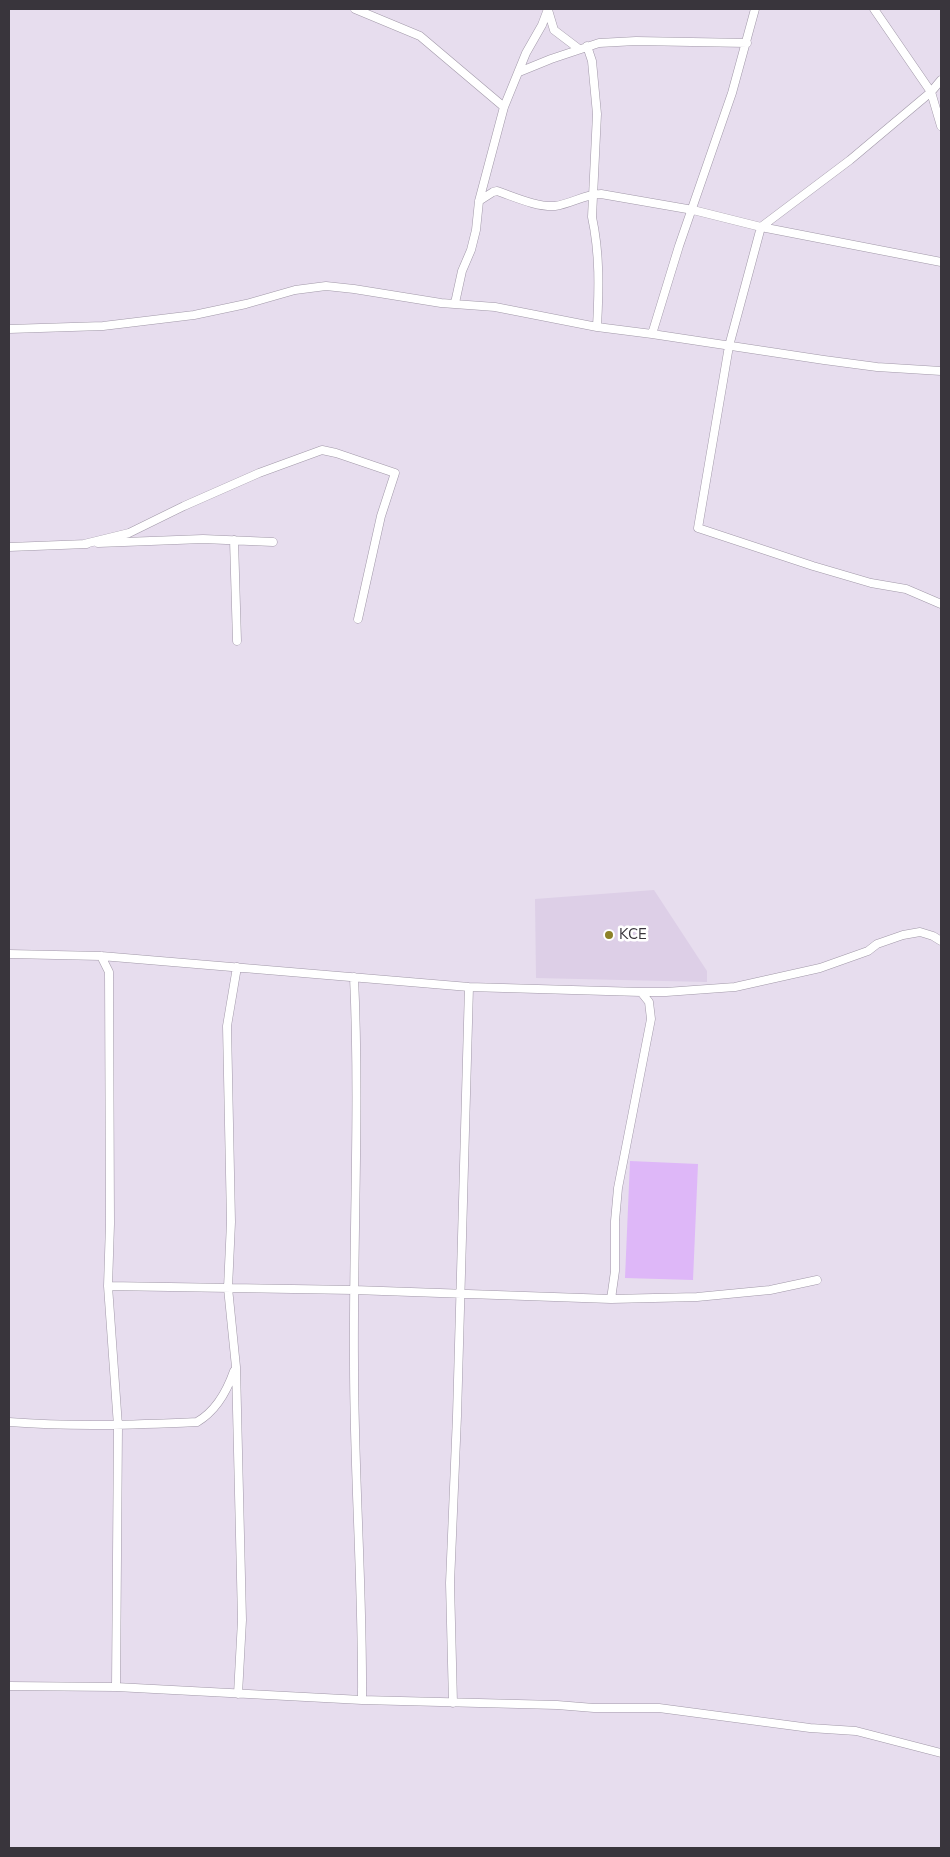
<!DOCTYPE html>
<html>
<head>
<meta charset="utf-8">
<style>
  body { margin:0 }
  #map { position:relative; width:950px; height:1857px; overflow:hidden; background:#e7ddee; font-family:"Nunito Sans",sans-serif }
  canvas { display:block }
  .frame { position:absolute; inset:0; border:10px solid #39353c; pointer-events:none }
</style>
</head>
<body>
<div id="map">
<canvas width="950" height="1857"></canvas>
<div class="frame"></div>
</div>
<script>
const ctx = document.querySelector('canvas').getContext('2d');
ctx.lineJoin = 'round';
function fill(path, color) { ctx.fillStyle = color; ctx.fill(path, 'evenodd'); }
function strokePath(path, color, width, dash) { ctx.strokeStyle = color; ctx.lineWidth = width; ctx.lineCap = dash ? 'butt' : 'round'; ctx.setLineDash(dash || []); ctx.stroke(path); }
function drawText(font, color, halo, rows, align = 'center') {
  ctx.font = font + ' "Nunito Sans",sans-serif'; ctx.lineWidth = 5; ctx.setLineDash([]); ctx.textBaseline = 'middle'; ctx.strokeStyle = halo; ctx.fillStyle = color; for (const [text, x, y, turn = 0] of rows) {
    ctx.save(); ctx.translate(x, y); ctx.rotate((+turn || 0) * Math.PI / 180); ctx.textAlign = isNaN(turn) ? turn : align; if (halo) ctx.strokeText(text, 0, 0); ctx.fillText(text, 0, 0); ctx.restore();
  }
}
const built = new Path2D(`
  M 654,890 L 707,971 L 707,982 L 536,978 L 535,899 Z`);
const green = new Path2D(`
  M 630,1161 L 698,1164 L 693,1280 L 625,1278 Z`);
const minor = new Path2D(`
  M 355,9 L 420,36 L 504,107
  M 874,9 L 931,92 L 941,126
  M 548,10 L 554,30 L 579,49
  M 587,46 L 592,61 L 597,114 L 592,217 C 600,254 599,290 597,327
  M 519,72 L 551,59 L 599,43 L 636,41 L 747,43
  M 941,80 L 931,92 L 850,160 L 761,227 L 729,346 L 698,528 L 813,566 L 871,583 L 906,589 L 941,604
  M 479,201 L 493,192 L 497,191 C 515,197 536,207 555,206 C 571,204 585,194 601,194 L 693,210 L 761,227 L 941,262
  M 455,303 L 462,271 L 471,250 L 476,230 L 479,201 L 504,107 L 526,53 L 542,25 L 548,9
  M 9,329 L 103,326 L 194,315 L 246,304 L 295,290 L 326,286 L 354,289 L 441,303 L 495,307 L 597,327 L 652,334 L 824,360 L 877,367 L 941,371
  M 652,334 L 679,246 L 732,93 L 755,9
  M 234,540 L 237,641
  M 98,543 L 203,539 L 273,542
  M 84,544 L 129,533 L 184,506 L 259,473 L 322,450 L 336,453 L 395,473 L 381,516 L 358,619
  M 9,547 L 87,544
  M 9,954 L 101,956 L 469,987 L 641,992 L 649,1002 L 651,1019 L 618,1188 L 615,1221 L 615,1271 L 611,1299
  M 101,956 L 109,972 L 110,1224 L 108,1286 L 118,1426 L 116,1687
  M 237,967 L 227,1026 L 231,1222 L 228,1288 L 236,1367 L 242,1620 L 238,1694
  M 354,977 C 360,1106 353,1235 354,1363 C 354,1476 363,1588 362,1700
  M 641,992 L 666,992 L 735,987 L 820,968 L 868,951 L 877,944 L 903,935 L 920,932 L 933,936 L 941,941
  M 108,1286 L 354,1290 L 611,1299 L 697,1297 L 770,1290 L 817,1280
  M 9,1422 C 73,1427 133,1425 197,1422 C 216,1411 227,1391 234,1371
  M 9,1686 L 116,1687 L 362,1700 L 557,1705 L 594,1708 L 659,1708 L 810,1728 L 856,1731 L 941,1753
  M 453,1703 L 450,1583 L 457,1416 L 469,987`);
const markers = [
  [609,935,5,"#8d8128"]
];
const poiNames = [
  ["KCE",619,935]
];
fill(built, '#ddcfe7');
fill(green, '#deb7f8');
strokePath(minor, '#a198a8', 9);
strokePath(minor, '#fff', 8);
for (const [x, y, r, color] of markers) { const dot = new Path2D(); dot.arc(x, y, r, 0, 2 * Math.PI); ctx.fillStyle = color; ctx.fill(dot); strokePath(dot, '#fff', 2); }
drawText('15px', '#39353c', '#fff', poiNames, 'left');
</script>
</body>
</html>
